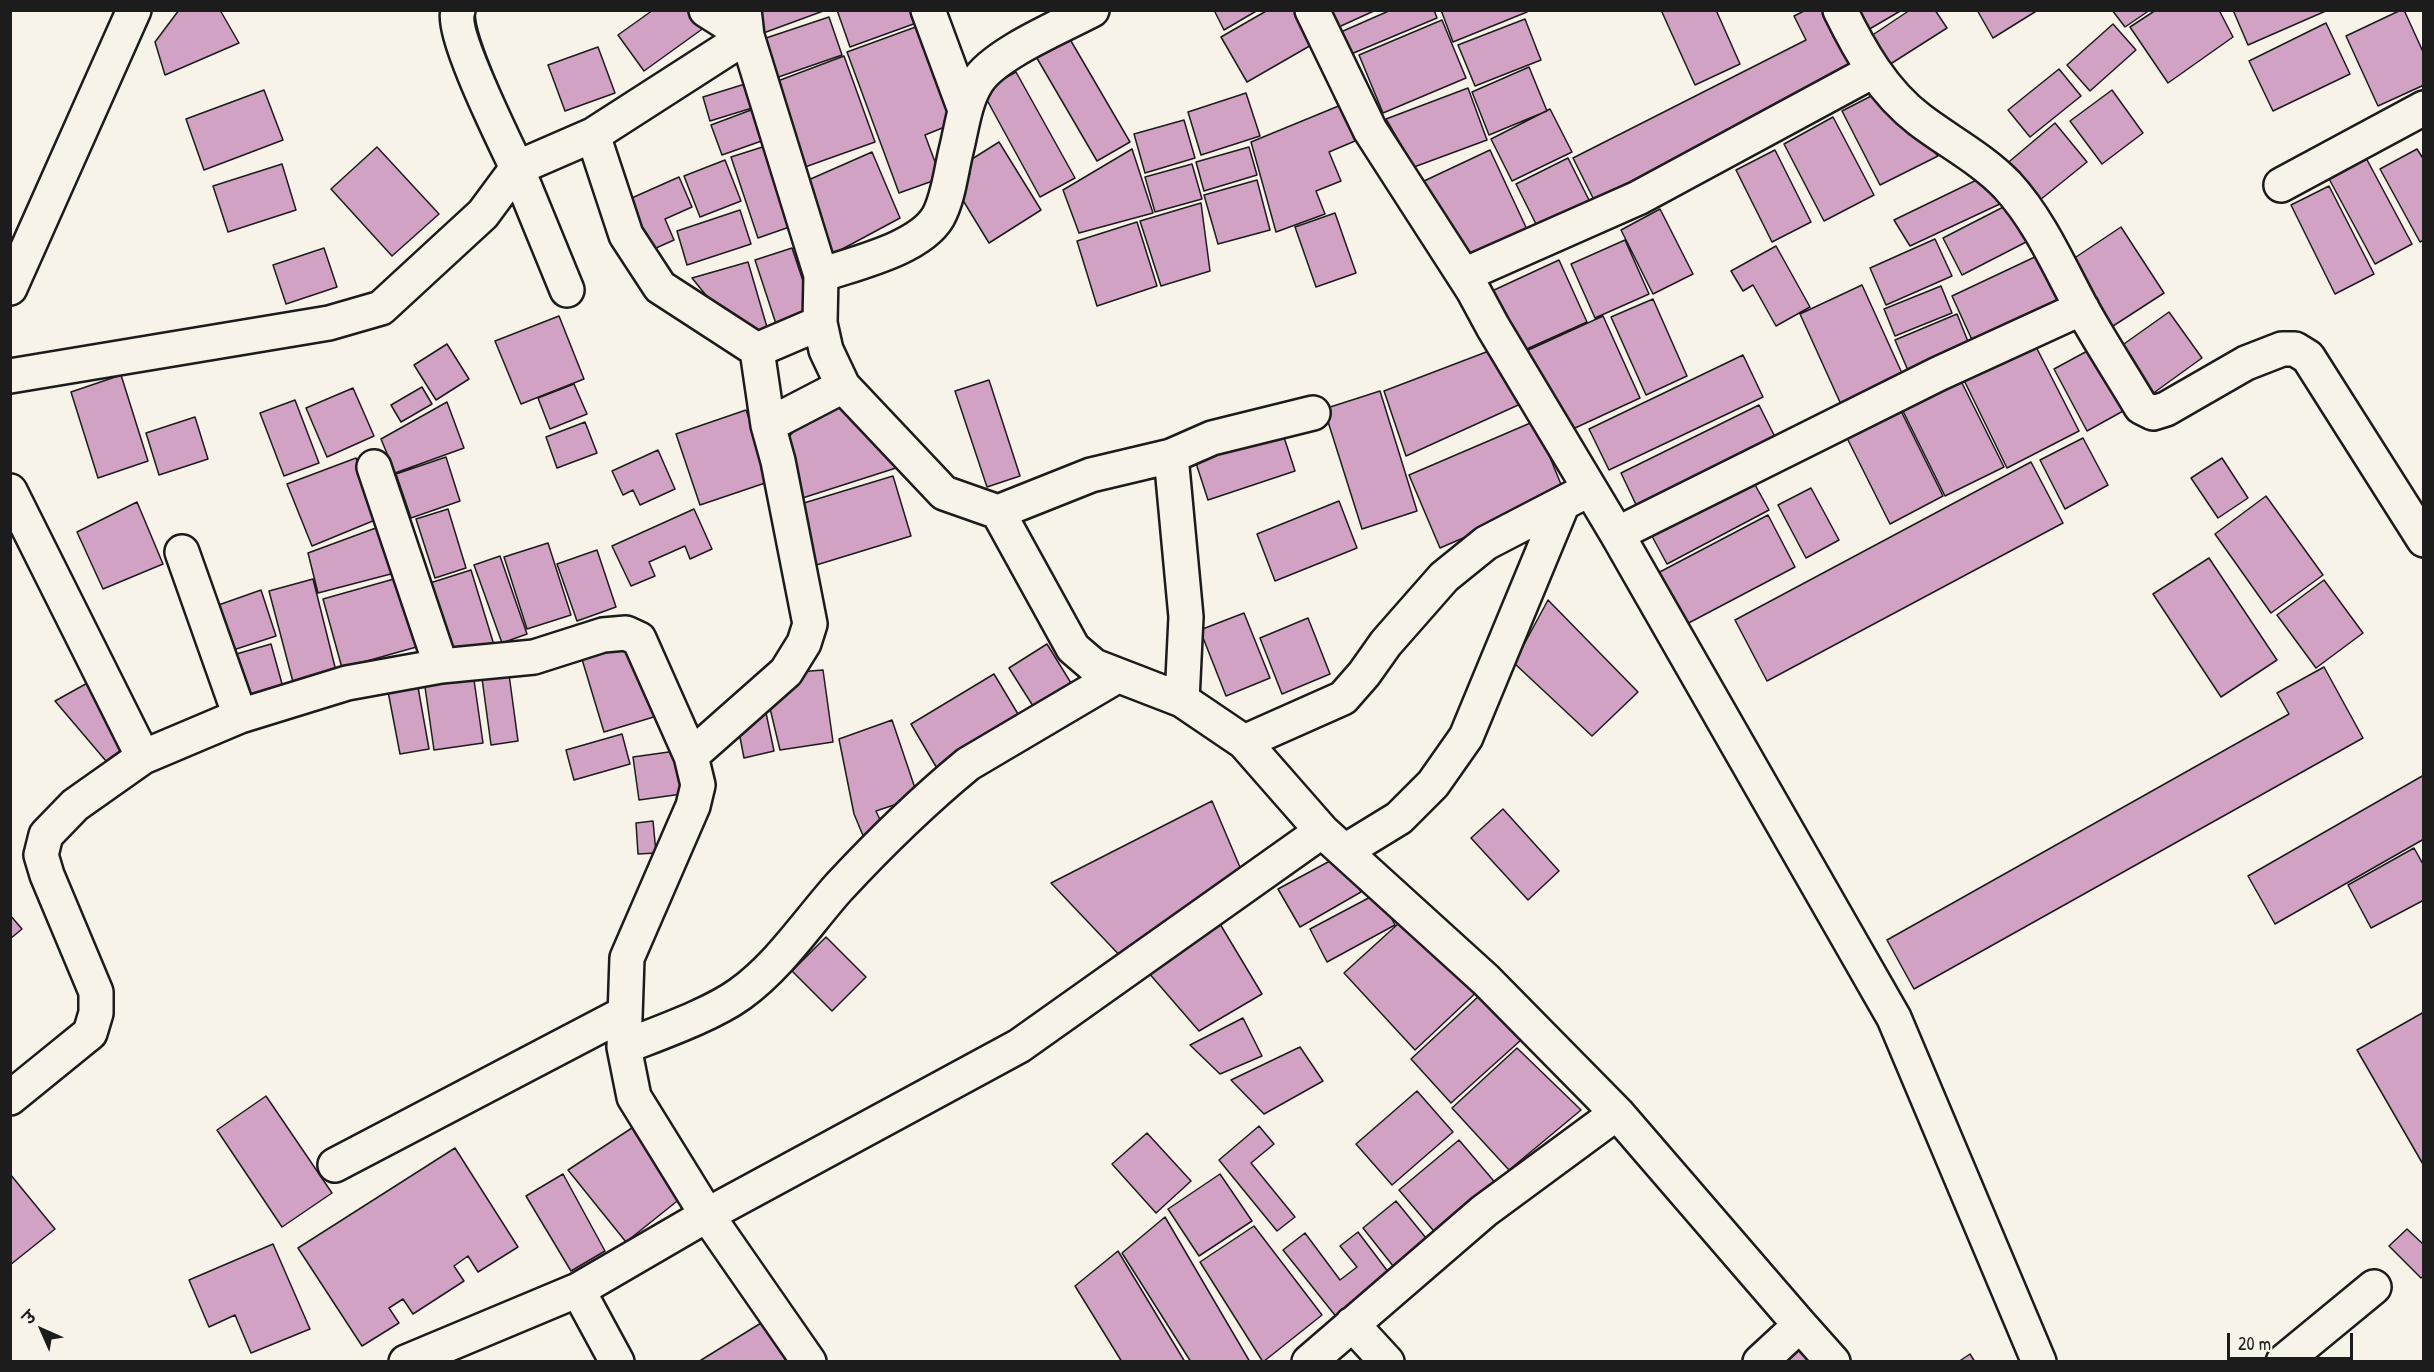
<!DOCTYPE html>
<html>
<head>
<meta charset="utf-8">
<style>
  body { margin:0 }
  #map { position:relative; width:2434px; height:1372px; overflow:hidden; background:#f7f3e8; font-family:"Patrick Hand","Playpen Sans Deva",sans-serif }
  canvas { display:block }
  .frame { position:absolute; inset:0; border:12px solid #1c1c1c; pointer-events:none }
  .north { position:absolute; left:12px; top:1300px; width:60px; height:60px; -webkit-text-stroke:4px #f7f3e8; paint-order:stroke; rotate:315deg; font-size:16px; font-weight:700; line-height:24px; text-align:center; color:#1c1c1c }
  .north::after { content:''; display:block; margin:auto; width:21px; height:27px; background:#1c1c1c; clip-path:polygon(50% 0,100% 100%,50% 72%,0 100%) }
  .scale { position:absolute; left:2227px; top:1333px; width:126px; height:27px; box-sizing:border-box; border:3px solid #1c1c1c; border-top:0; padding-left:8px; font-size:18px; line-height:21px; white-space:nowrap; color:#1c1c1c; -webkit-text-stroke:4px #f7f3e8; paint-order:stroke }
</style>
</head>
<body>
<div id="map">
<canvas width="2434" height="1372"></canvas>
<div class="frame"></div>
<div class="north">उ</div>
<div class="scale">20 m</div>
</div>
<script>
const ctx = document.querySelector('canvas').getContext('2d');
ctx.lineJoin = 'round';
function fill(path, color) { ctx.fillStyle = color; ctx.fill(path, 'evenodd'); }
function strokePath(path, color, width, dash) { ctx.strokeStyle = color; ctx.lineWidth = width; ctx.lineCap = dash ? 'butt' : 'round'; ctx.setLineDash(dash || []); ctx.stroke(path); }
const building = new Path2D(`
  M 179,10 L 220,10 L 239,43 L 165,75 L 155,42 Z
  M 653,10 L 701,10 L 712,22 L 644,71 L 618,35 Z
  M 758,10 L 826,10 L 758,35 Z
  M 837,10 L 914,10 L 919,22 L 850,47 Z
  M 1214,10 L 1258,10 L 1224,30 Z
  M 1268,10 L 1303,10 L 1320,40 L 1247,82 L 1221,37 Z
  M 1321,10 L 1376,10 L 1330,31 Z
  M 1391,10 L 1434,10 L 1437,18 L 1344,57 L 1334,35 Z
  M 1441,10 L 1526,10 L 1527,12 L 1453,42 Z
  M 1661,10 L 1716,10 L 1740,64 L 1695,85 Z
  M 1806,10 L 1831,10 L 1859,67 L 1594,200 L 1573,158 L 1806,40 L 1794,16 Z
  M 1848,10 L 1902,10 L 1861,34 Z
  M 1910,10 L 1935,10 L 1947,28 L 1881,70 L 1862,42 Z
  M 1977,10 L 2038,10 L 1993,38 Z
  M 2112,10 L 2150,10 L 2125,27 Z
  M 2156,10 L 2219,10 L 2233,37 L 2168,83 L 2130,27 Z
  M 2233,10 L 2328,10 L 2248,45 Z
  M 2401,10 L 2404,10 L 2424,54 L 2424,85 L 2378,106 L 2346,36 Z
  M 829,17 L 842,55 L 767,81 L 754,42 Z
  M 1525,19 L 1541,60 L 1475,86 L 1458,45 Z
  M 1442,20 L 1466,78 L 1383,113 L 1359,55 Z
  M 2326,23 L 2350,74 L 2273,111 L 2249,61 Z
  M 2113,24 L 2136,50 L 2090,91 L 2067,65 Z
  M 921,25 L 957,122 L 925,135 L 941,178 L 899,193 L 847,52 Z
  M 1064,29 L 1130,142 L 1097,161 L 1031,48 Z
  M 598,47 L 615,93 L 565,111 L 548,65 Z
  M 844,56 L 875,142 L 805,167 L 775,82 Z
  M 1529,67 L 1547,111 L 1489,135 L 1472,92 Z
  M 2059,69 L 2081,96 L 2030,137 L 2008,110 Z
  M 1016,72 L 1075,178 L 1040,197 L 982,91 Z
  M 745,84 L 752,108 L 710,121 L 703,97 Z
  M 1468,88 L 1487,140 L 1414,167 L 1386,119 Z
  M 264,90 L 283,140 L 204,170 L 186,119 Z
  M 2112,90 L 2143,133 L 2102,164 L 2070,121 Z
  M 1246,93 L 1260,136 L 1201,155 L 1188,112 Z
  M 1877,93 L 1938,156 L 1880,185 L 1842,111 Z
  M 1341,105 L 1355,141 L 1329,152 L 1341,181 L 1316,191 L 1325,214 L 1276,232 L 1251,142 Z
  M 759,107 L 770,138 L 722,155 L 711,125 Z
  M 1550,109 L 1572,152 L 1512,181 L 1491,139 Z
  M 1833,117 L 1874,195 L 1824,221 L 1784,144 Z
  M 1184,120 L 1195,158 L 1145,173 L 1134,134 Z
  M 2055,123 L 2087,162 L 2035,204 L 2004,166 Z
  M 999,142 L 1041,210 L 989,243 L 953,184 L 970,174 L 964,164 Z
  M 772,144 L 798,224 L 758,238 L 731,157 Z
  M 377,147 L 439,214 L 392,256 L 331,189 Z
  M 1249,147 L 1257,175 L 1204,191 L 1196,162 Z
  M 1132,149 L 1153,213 L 1079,233 L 1063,190 Z
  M 2417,149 L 2424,160 L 2424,240 L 2420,242 L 2380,169 Z
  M 1490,150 L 1531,238 L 1465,269 L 1424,181 Z
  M 1775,150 L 1811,222 L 1772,242 L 1736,170 Z
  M 872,152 L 900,218 L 820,261 L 797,185 Z
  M 2365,156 L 2412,244 L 2375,264 L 2328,177 Z
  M 1568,158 L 1590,202 L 1538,228 L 1516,184 Z
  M 725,160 L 741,201 L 700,217 L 684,176 Z
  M 282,164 L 296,210 L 228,232 L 213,186 Z
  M 1192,164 L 1202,199 L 1155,212 L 1145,177 Z
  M 1987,175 L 2002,203 L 1910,246 L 1894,220 Z
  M 679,177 L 692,207 L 665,219 L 674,240 L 647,252 L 625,201 Z
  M 1257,180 L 1270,230 L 1218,244 L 1204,195 Z
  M 2329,186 L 2374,274 L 2335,294 L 2291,205 Z
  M 2013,202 L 2032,239 L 1962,275 L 1943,238 Z
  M 1201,203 L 1210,271 L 1161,286 L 1140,221 Z
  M 1660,209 L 1693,274 L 1653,294 L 1621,230 Z
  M 740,210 L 751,244 L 687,265 L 677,231 Z
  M 1335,213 L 1356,273 L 1316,287 L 1295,227 Z
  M 1137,222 L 1157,286 L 1097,306 L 1077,241 Z
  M 2121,227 L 2164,293 L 2110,328 L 2067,263 Z
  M 1935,239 L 1952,276 L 1886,305 L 1870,268 Z
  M 1625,240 L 1649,294 L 1595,318 L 1571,264 Z
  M 1776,246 L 1810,307 L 1776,326 L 1753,285 L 1743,291 L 1731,271 Z
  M 324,248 L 337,287 L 286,304 L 273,265 Z
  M 792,248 L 815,317 L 778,330 L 755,260 Z
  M 2039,255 L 2066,312 L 1978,353 L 1952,296 Z
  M 1559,260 L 1587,322 L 1520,352 L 1492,291 Z
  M 748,262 L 769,334 L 739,336 L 692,278 Z
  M 1862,285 L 1906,382 L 1844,411 L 1800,314 Z
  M 1941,286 L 1952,313 L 1895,336 L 1884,309 Z
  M 1653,299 L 1687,376 L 1646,395 L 1611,317 Z
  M 2169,312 L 2202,358 L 2148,397 L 2114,351 Z
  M 1957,314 L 1973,354 L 1912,380 L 1895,340 Z
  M 559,316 L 584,379 L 521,404 L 495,341 Z
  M 1603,316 L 1640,398 L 1562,434 L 1524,352 Z
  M 2030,335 L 2079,431 L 2007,468 L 1959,370 Z
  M 447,344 L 469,379 L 436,400 L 414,365 Z
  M 1502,346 L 1527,401 L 1406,456 L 1384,391 Z
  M 2091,349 L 2125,410 L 2087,431 L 2054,369 Z
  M 1743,355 L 1763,397 L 1609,470 L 1589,429 Z
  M 1955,369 L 2004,467 L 1945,496 L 1897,399 Z
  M 121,375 L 148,461 L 98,478 L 71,392 Z
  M 989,380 L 1020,476 L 987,487 L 955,391 Z
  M 574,384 L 587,414 L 550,429 L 538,398 Z
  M 422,387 L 432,404 L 401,422 L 391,405 Z
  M 353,388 L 374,436 L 327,457 L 306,408 Z
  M 1380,391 L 1417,511 L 1362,529 L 1324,409 Z
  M 295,400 L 319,463 L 284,476 L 260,413 Z
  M 855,401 L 896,468 L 790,502 L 778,450 L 809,413 Z
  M 447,402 L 464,448 L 395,473 L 381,439 Z
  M 1759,405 L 1779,445 L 1640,513 L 1621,473 Z
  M 1898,405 L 1943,496 L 1890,524 L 1844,432 Z
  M 746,410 L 771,481 L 700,505 L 676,434 Z
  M 195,417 L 208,459 L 159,475 L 146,433 Z
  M 1535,421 L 1565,494 L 1440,548 L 1409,475 Z
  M 585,422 L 597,453 L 557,468 L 546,437 Z
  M 1281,428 L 1295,471 L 1208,500 L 1194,457 Z
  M 2083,438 L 2108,485 L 2065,509 L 2040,460 Z
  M 658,450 L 675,489 L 640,505 L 633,490 L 623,495 L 612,471 Z
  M 446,457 L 460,501 L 411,518 L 396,474 Z
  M 356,458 L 380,518 L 312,546 L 287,484 Z
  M 2222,458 L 2248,498 L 2218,518 L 2191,478 Z
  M 2031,462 L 2063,523 L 1767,681 L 1735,620 Z
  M 1749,474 L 1769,510 L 1667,564 L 1647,527 Z
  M 893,476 L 911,536 L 813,566 L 794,506 Z
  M 1811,488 L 1839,540 L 1806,558 L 1778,505 Z
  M 2266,496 L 2323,575 L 2271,613 L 2215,534 Z
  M 1339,501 L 1357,548 L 1275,581 L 1257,534 Z
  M 137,502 L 163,564 L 103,589 L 77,532 Z
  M 448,509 L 466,568 L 435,578 L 416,519 Z
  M 694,509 L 712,549 L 690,559 L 685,546 L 649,562 L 655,576 L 631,586 L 612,546 Z
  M 1768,515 L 1795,567 L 1681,627 L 1654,575 Z
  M 392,522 L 406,570 L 318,593 L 308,553 Z
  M 548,543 L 571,615 L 527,629 L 504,557 Z
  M 597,550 L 616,607 L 577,621 L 557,564 Z
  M 500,556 L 527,634 L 502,643 L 474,565 Z
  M 2209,558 L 2277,660 L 2221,697 L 2153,594 Z
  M 471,570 L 494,645 L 452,658 L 430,583 Z
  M 401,577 L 420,646 L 342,668 L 323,599 Z
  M 313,579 L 336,671 L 293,682 L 269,591 Z
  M 2324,580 L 2363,633 L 2316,668 L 2277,615 Z
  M 261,590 L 276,636 L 224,653 L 210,608 Z
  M 1548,600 L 1638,692 L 1592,736 L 1514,663 Z
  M 1244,613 L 1270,678 L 1226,696 L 1200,630 Z
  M 1308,618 L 1330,674 L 1282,694 L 1260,638 Z
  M 633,640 L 657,716 L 604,732 L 581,656 Z
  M 271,644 L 284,691 L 247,702 L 233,655 Z
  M 1047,644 L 1071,683 L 1033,706 L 1009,668 Z
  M 472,666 L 483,743 L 434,750 L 423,673 Z
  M 508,667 L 518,741 L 491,745 L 481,671 Z
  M 2324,667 L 2363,738 L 1914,989 L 1887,940 L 2289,714 L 2277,693 Z
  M 823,670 L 833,742 L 780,750 L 767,696 L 786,673 Z
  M 994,674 L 1021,719 L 938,770 L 911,724 Z
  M 100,676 L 129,744 L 106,761 L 55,701 Z
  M 416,676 L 429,749 L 400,754 L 386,681 Z
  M 765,708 L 774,751 L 744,758 L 738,727 Z
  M 892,720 L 918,797 L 876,811 L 886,833 L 867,845 L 854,814 L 839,739 Z
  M 622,734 L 630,764 L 574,780 L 566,750 Z
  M 683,750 L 689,793 L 639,800 L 633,757 Z
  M 2424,775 L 2424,839 L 2275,924 L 2248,876 Z
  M 1212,801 L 1245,879 L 1125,961 L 1051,883 Z
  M 1503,809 L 1559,871 L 1528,900 L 1471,838 Z
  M 653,821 L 656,853 L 638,854 L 636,823 Z
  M 2414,848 L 2424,866 L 2424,900 L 2371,928 L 2348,885 Z
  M 1341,855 L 1361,892 L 1300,927 L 1278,889 Z
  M 1378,893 L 1395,925 L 1327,962 L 1310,929 Z
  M 1410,913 L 1482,987 L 1415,1050 L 1344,973 Z
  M 1214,914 L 1262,994 L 1199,1031 L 1141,964 Z
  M 10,915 L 22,929 L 10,939 Z
  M 826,937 L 866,977 L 832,1011 L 792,971 Z
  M 1480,995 L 1521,1040 L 1451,1103 L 1411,1059 Z
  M 2424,1012 L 2424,1166 L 2357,1050 Z
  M 1243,1018 L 1262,1056 L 1220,1074 L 1190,1045 Z
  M 1300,1047 L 1323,1081 L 1264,1114 L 1231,1080 Z
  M 1517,1048 L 1581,1110 L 1509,1170 L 1452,1108 Z
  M 1417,1091 L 1453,1132 L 1392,1185 L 1356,1144 Z
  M 266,1096 L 332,1193 L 282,1227 L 217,1130 Z
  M 641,1122 L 691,1190 L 626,1242 L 568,1170 Z
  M 1259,1126 L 1274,1144 L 1251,1163 L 1295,1217 L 1277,1231 L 1219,1160 Z
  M 1147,1133 L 1191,1181 L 1156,1213 L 1112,1164 Z
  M 1459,1140 L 1498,1186 L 1438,1236 L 1399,1190 Z
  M 455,1148 L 518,1247 L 478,1272 L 468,1256 L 454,1266 L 464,1281 L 413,1314 L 403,1299 L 389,1308 L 399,1323 L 362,1346 L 298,1248 Z
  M 10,1174 L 55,1229 L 10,1265 Z
  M 563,1174 L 605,1251 L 571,1271 L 526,1196 Z
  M 1220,1174 L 1252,1221 L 1199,1256 L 1168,1209 Z
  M 1396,1201 L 1430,1243 L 1397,1271 L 1363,1228 Z
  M 1165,1217 L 1250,1362 L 1191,1362 L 1122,1253 Z
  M 1254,1226 L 1322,1315 L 1263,1362 L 1200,1262 Z
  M 2407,1229 L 2424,1245 L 2424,1276 L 2421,1278 L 2389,1246 Z
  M 1358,1232 L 1392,1277 L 1338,1319 L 1283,1250 L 1305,1233 L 1340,1280 L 1357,1267 L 1340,1246 Z
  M 273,1244 L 310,1329 L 251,1353 L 235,1315 L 209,1327 L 189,1280 Z
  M 1118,1251 L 1185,1362 L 1122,1362 L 1075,1286 Z
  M 761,1323 L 787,1362 L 698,1362 Z
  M 1798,1346 L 1812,1362 L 1781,1362 Z
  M 1970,1354 L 1975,1362 L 1958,1362 Z`);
const minor = new Path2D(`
  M 744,10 L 747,36 L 821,275
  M 928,10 L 965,110
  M 1092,10 C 1062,26 994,54 977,82 C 965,101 962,126 957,147 C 951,170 949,197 938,217 C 919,249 855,263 821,275 L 820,323 L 826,350 L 843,386 L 944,493 L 998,512 L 1073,648 L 1094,666 L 1182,700 L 1244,742 L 1322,831 L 1486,980 L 1617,1113 L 1800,1325 L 1760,1362
  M 1312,10 L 1370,130 L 1473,290 L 1493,327 L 1617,534 L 1894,1018 L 2039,1362
  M 1840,10 C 1860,51 1883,92 1920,120 C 1949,142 1982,159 2007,185 C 2039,220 2058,264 2080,305 C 2099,340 2121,373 2141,407 L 2153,413 L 2166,409 L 2246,363 L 2282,349 L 2295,349 L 2308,357 L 2424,540
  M 593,135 L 747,36 L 706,10
  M 2281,185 L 2424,108
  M 1464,275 L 1638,198 L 1873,71
  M 10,288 L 134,10
  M 567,290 L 517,168 L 593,135 L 626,235 L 660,287 L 757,350 L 768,425 L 778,461 L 810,624 L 804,643 L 786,672 L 691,756
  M 757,350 L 820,323
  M 10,376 L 329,323 L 381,308 L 483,214 L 517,168 C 505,142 450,33 458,10
  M 768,425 L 843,386
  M 1171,456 L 1186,617 L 1182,700
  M 374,467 L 441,666
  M 10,491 L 143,757
  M 998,512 L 1091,475 L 1171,456 L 1212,438 L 1313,413
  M 1617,534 L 1938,374 L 2082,308
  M 182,552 L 240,716
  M 1244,742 L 1343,698 L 1364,674 L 1386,643 L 1444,577 L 1486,543 L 1590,489
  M 1345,851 L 1399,818 L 1433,784 L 1466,737 L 1563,503
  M 624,1047 C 659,1033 711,1015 740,994 C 780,965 807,923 839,887 C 879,844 923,801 968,764 L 1117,676
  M 10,1098 L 90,1033 L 96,1013 L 96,992 L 47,875 L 41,855 L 46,835 L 75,805 L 143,757 L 240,716 L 347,683 L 441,666 L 534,657 L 603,635 L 626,633 L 639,639 L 691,756 L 698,785 L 693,806 L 627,958 L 624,1047 L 634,1097 L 707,1215 L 809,1362
  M 335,1165 L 625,1013
  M 578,1290 L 617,1362
  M 1352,1324 L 1387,1362
  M 1800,1325 L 1833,1362
  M 406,1362 L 578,1290 L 707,1215 L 1019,1046 L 1322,831
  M 1309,1362 L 1484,1211 L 1617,1113
  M 2283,1362 L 2374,1287`);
fill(building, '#d1a2c3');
strokePath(building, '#1c1c1c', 1.5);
strokePath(minor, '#1c1c1c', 38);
strokePath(minor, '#f7f3e8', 33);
</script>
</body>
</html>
